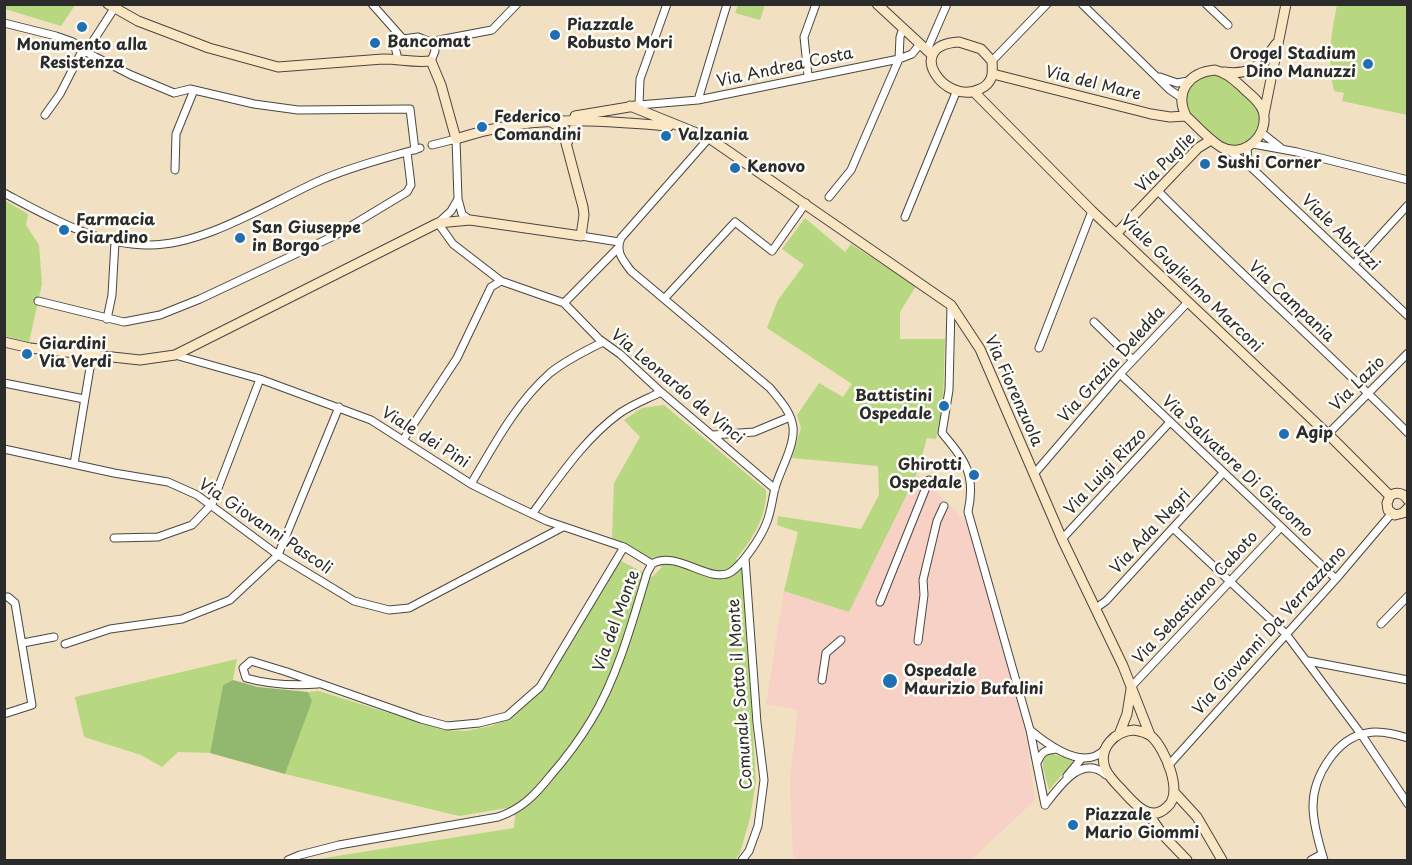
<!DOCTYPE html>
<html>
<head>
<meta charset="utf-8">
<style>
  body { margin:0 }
  #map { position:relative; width:1412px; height:865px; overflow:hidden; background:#f1e0c1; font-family:"Playpen Sans",sans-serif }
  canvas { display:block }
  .frame { position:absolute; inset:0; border:6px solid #2b2b2b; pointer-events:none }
</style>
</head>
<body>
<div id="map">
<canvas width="1412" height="865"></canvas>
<div class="frame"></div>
</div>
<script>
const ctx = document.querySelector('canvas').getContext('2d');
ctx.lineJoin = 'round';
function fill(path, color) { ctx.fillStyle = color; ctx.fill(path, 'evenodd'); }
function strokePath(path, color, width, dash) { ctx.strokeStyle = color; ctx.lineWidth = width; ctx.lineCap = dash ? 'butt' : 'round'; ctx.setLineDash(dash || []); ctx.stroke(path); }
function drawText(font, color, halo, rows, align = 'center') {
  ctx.font = font + ' "Playpen Sans",sans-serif'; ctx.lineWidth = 5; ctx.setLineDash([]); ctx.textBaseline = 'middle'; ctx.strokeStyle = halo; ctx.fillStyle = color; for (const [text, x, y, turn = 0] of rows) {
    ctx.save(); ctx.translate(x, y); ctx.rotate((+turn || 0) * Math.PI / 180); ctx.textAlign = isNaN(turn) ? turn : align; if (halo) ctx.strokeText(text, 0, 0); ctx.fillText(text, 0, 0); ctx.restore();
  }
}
const built = new Path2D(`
  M 917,474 L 968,523 L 1025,729 L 1035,800 L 971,860 L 798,860 L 793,858 L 790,778 L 798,710 L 766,704 L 784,591 L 849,611 Z`);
const green = new Path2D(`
  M 4,5 L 5,4 L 75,5 L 61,26 L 5,9 Z
  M 738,5 L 765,4 L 765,5 L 760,20 L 735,13 Z
  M 1337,5 L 1407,5 L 1407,115 L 1342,101 L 1344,93 L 1334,91 C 1327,60 1331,35 1337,5 Z
  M 1207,74 L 1223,77 L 1259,110 C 1261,128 1250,150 1228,145 C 1219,143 1212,134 1206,128 C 1201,123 1193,118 1189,112 C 1180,96 1194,80 1207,74 Z
  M 4,200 L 28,214 L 26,225 L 39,245 L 42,284 L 29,342 L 5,336 Z
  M 805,218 L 845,252 L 851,244 L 916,286 L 900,312 L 900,339 L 945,339 L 943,402 L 936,439 L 927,438 L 917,474 L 849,612 L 784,591 L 798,532 L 777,525 L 778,516 L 861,529 L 879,495 L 878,466 L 792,458 L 801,428 L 797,415 L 819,383 L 843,397 L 852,384 L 767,328 L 778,300 L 804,265 L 782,249 Z
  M 664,405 L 766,490 C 767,517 753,538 736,559 L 743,567 L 756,781 L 750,818 L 740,853 L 735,860 L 312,860 L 514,828 L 515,816 L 507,808 L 459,816 L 285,774 L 311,701 L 308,692 L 319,691 L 443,730 L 466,731 L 491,726 L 514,716 L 542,688 L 619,560 L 652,577 L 662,567 L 626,543 L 612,538 L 614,483 L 640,437 L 624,420 L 642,408 Z
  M 237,659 L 233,680 L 223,685 L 210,753 L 178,752 L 162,767 L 141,755 L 84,737 L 75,697 Z
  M 1050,753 L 1071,760 L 1073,762 L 1049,790 L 1043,768 L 1043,756 Z`);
const forest = new Path2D(`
  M 233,680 L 258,687 L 308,692 L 312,701 L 285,774 L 210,753 L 223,685 Z`);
const street = new Path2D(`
  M 372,4 L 403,39
  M 667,4 L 640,79 L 639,105 L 698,100 L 899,59 L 912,54 L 920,44
  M 1082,4 L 1170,90 L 1182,98
  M 1206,4 L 1228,25
  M 4,23 L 56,36 L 73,42 L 86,52 L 131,75 L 174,93 L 190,89 L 254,104 L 298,110 L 410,109 L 415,150
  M 403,39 L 418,37 L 433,43 L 439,40 L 492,30 L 517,4
  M 927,50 L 947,4
  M 398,59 L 395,47 L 403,39
  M 431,61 L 435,51 L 433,43
  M 992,61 L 1047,4
  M 808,76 L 804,37 L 816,4
  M 1160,77 L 1177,83 L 1188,81
  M 698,100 L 727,4
  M 45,115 L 60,94 L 80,55 L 86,52 L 117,4
  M 1262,133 L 1281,148
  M 1253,144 L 1297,152 L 1408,180
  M 432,145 L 456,139 L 458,199 L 451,211 L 438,223 L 453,244 L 501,281
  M 1247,147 L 1248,161 L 1254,170 L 1408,316
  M 1227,149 L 1253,169
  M 175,170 L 176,134 L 194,90
  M 1158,191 C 1239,273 1326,350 1408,433
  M 4,193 C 49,217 97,245 148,245 C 204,246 271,202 321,180 C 353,166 387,158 420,148
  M 829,197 L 851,170 L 899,59 L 900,37 L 903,28
  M 458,199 L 462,214 L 470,220
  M 905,217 L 957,90
  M 581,236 L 619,242
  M 1354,264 L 1408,205
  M 664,299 L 735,222 L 772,251 L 806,203
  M 38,301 L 124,322 L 160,315 L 200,299 L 336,235 L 407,192 L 411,185 L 407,152
  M 564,303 L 618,248
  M 951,305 L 949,390 L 942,433 C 966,461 976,475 968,512 L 1030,730 L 1045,805
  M 107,319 L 112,295 L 115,242
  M 1094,322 L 1133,360
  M 1039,348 L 1092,211
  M 175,355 L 260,379 L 371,420 L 471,484 L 507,502 L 547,521 L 624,547 L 652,564
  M 1120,374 L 1336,579
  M 4,383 L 84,399
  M 1328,434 L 1408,353
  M 713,435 L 754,432 L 790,417
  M 403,440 L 457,358 L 491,287 L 501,281 L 564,303 L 599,339 L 620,354 L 661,392 L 775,489
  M 4,449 L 114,473 L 168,482 L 197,495 L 278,555 L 354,601 L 389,610 L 409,608 L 563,527
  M 74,464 L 92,356
  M 1034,474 L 1120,374 L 1188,302
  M 471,484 C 494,445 516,403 550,373 C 566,360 585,351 603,342
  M 532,514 C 558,479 584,439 620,413 C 633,404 647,399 661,392
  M 1173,528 L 1286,634 L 1361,734 L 1408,804
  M 114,538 L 158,537 L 192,525 L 212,504 L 260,379
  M 1062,539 L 1170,422
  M 4,597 L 8,597 L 15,603 L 32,705 L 4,714
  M 880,602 L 929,480
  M 1096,608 L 1106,601 L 1223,473
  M 1381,624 L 1408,596
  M 918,641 L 924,595 L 923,580 L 937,521 L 944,506
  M 23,643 L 54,637
  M 65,644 L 110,629 L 182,619 L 230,600 L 278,555 L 339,407
  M 1308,661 L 1408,680
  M 822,680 L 826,653 L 841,640
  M 318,684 C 292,686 271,685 246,678 L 243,668 L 251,661 L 287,672 L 421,719 L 447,726 L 479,723 L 507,716 L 540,687 L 624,547
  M 1131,687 L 1281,527
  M 1030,730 C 1048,745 1084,772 1105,749
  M 1038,761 C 1042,751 1046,750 1057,749
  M 1168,766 L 1336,579 L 1392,513
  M 1067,776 L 1082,758
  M 1045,805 C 1059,787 1082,753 1106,775
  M 288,860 L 300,855 L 339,845 L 498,817 C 522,809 536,794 551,775 C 566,758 580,739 592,719 C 617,678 633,620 647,573 L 652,564 C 677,549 710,585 731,572 C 743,564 761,537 766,524 C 771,513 772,500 775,488 C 780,470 795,446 793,427 C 791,412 780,400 770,388 L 631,271 C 623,260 615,252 621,238 L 709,138
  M 742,860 L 749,851 L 758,826 L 764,780 L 757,723 L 745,558
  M 1311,860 L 1322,854
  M 1324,860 C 1319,844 1313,824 1313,806 C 1313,777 1336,738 1367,733 C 1380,730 1395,734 1408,738`);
const secondary = new Path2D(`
  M 108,4 L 138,21 L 209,48 L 278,67 L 383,59 C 401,59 412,63 431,61 L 441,85 L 456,139 C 532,114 591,120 669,126
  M 877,4 L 932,55
  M 959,42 L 981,49 L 992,61 C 993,74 993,83 980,89 C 945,107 902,45 959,42 Z
  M 1215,70 C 1227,73 1233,79 1242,87 C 1249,94 1260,101 1263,111 C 1270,135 1244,159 1221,147 C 1208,139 1197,126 1186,116 C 1174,91 1190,72 1215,70 Z
  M 1224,72 C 1251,76 1262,64 1276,44
  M 993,74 L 1151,114 L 1170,117 L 1186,116
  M 974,92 L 1092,211 L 1334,440 L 1390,496
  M 630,106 L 709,138 L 951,305 L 980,349 L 1062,539 L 1123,666 L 1150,735
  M 1264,114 L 1286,4
  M 575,116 L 635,106
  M 567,143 L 572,132 L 580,120
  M 1117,233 L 1198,148 L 1211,140
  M 4,342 L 30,348 L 140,360 L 175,355 L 438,223 L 470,220 L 581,236 L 584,215 L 583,207 L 562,128 L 549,121
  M 1408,500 C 1404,493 1396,491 1390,496 L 1387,503 L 1388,510 L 1395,515 L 1403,513 L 1408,508
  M 1134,730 C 1140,731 1146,732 1151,736 C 1165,748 1184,793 1167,807 C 1150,824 1133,802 1122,790 C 1116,784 1108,776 1105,768 C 1098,748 1115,731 1134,730 Z
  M 1120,732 L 1127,714 L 1131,689
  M 1175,793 L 1197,817 L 1222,860
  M 1147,812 L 1163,835 L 1187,860`);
const markers = [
  [82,27,6,"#1f6fb2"],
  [555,35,6,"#1f6fb2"],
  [375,43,6,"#1f6fb2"],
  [1368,64,6,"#1f6fb2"],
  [482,127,6,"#1f6fb2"],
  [666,136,6,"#1f6fb2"],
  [1205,164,6,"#1f6fb2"],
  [735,168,6,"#1f6fb2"],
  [64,230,6,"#1f6fb2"],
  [240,238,6,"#1f6fb2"],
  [27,354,6,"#1f6fb2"],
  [944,406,6,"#1f6fb2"],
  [1284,434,6,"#1f6fb2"],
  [974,475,6,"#1f6fb2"],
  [890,681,8,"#1f6fb2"],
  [1073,825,6,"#1f6fb2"]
];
const poiNames = [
  ["Piazzale",567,26],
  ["Robusto Mori",567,44],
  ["Bancomat",387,43],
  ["Monumento alla",82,46,"center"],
  ["Resistenza",82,64,"center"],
  ["Orogel Stadium",1356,55,"right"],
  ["Dino Manuzzi",1356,73,"right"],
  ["Federico",494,118],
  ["Comandini",494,136],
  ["Valzania",678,136],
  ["Sushi Corner",1217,164],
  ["Kenovo",747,168],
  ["Farmacia",76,221],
  ["Giardino",76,239],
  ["San Giuseppe",252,229],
  ["in Borgo",252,247],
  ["Giardini",39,345],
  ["Via Verdi",39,363],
  ["Battistini",932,397,"right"],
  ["Ospedale",932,415,"right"],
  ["Agip",1296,434],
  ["Ghirotti",962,466,"right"],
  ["Ospedale",962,484,"right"],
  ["Ospedale",904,672],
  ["Maurizio Bufalini",904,690],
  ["Piazzale",1085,816],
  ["Mario Giommi",1085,834]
];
const streetNames = [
  ["Via Andrea Costa",785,68,-12],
  ["Via del Mare",1093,84,14],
  ["Via Puglie",1166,163,-45],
  ["Viale Abruzzi",1340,233,44],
  ["Viale Guglielmo Marconi",1191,284,44],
  ["Via Campania",1291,302,43],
  ["Via Grazia Deledda",1112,365,-48],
  ["Via Lazio",1358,384,-45],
  ["Via Leonardo da Vinci",677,387,40],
  ["Via Fiorenzuola",1013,391,66],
  ["Viale dei Pini",425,438,32],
  ["Via Salvatore Di Giacomo",1237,467,43],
  ["Via Luigi Rizzo",1106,472,-47],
  ["Via Giovanni Pascoli",265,527,34],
  ["Via Ada Negri",1151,532,-47],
  ["Via Sebastiano Caboto",1196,598,-47],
  ["Via del Monte",617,621,-70],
  ["Via Giovanni Da Verrazzano",1270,631,-48],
  ["Comunale Sotto il Monte",741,694,-94]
];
fill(built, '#f7d1c6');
fill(green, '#b7d880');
fill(forest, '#91b86e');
strokePath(street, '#494642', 9);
strokePath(secondary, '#494642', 11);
strokePath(street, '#fff', 7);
strokePath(secondary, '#fbe6c4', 9);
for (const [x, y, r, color] of markers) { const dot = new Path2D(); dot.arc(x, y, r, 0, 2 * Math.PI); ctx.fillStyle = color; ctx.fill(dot); strokePath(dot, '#fdfcf7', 2); }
drawText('bold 16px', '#2b2b2b', '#fdfcf7', poiNames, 'left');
drawText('16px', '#2b2b2b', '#fdfcf7', streetNames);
</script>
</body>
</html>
